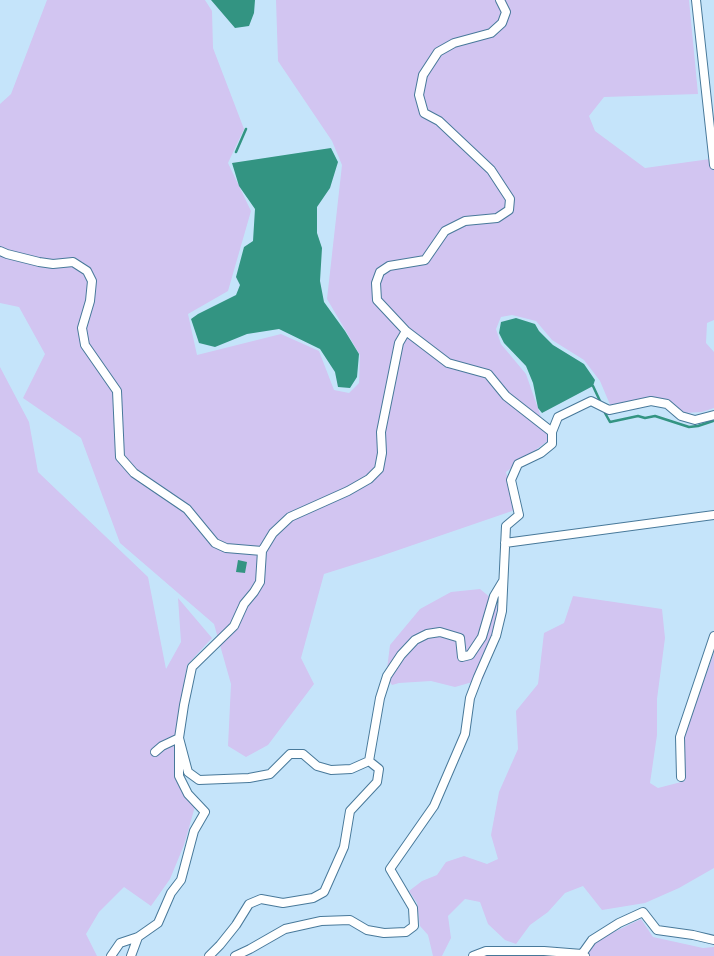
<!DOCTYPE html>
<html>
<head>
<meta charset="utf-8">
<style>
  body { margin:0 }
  canvas { display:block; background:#c5e4fa }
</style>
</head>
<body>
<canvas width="714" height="956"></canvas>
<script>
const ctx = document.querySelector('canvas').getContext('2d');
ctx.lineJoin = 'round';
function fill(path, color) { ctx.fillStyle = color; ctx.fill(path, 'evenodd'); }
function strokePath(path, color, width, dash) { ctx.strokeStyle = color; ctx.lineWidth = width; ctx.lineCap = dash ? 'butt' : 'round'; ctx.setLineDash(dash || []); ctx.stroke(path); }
const green = new Path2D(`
  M 47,0 L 205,0 L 212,11 L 213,48 L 244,129 L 228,163 L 251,211 L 228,291 L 188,314 L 197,355 L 281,334 L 319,351 L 334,390 L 349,393 L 359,383 L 360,355 L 327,299 L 342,165 L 332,141 L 278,61 L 276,0 L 689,0 L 698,94 L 604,97 L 589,116 L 595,131 L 645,168 L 710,159 L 712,168 L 714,168 L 714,320 L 707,323 L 706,343 L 714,352 L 714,408 L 702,412 L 684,413 L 657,397 L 611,407 L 600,381 L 584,360 L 552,340 L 536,321 L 512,315 L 501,317 L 496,329 L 501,344 L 526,374 L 549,440 L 506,472 L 515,510 L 378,557 L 324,574 L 301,658 L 314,684 L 268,745 L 246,757 L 228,746 L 231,684 L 214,624 L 120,543 L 81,438 L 23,398 L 45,354 L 19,307 L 0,303 L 0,104 L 11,94 Z
  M 0,367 L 29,422 L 38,472 L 148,577 L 166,669 L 181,642 L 178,598 L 212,638 L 187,665 L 177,724 L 175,766 L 196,803 L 184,845 L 170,879 L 151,906 L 124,887 L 99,912 L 86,934 L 97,956 L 0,956 Z
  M 480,589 L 497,603 L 495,646 L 483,679 L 455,687 L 431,681 L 399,683 L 392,685 L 387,678 L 387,669 L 390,645 L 420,609 L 451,592 Z
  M 573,596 L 662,609 L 665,638 L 657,699 L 657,735 L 650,783 L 658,788 L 685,781 L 684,738 L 693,710 L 714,653 L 714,868 L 679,888 L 645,903 L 602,910 L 583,886 L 565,893 L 548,912 L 530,925 L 516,944 L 505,940 L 488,924 L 480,902 L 465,899 L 448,916 L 451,938 L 442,956 L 433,956 L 428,935 L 420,926 L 417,903 L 409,891 L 422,881 L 437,875 L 446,862 L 464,856 L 487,864 L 498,859 L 491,835 L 499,792 L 518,749 L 516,711 L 538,684 L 544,633 L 564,623 Z
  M 641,919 L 653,937 L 703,948 L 714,947 L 714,956 L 574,956 L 591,943 Z`);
const water = new Path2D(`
  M 211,0 L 255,0 L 254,13 L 249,26 L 235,28 Z
  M 331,148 L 338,162 L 330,188 L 317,207 L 317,233 L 322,248 L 320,281 L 324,302 L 345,331 L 359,354 L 357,377 L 350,388 L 338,387 L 335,372 L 320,349 L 279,329 L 247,334 L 215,347 L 199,343 L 191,319 L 198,314 L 236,295 L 240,285 L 236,277 L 244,247 L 253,241 L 255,209 L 239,186 L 232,163 Z
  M 516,318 L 535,324 L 539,331 L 553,345 L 584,364 L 595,380 L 593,386 L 542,413 L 538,408 L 533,383 L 526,366 L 504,343 L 499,333 L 501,322 Z
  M 238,560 L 247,562 L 245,573 L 236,572 Z`);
const stream = new Path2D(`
  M 236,152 L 246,129
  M 593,386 L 600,401
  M 605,413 L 610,422 L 638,416 L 645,418 L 655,416 L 689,427 L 698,426 L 713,421`);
const minor = new Path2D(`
  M 500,0 L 506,12 L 502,23 L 491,33 L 454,43 L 438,52 L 423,75 L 419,95 L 424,113 L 439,121 L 491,170 L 510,199 L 509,210 L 497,218 L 465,221 L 445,231 L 425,260 L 389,266 L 380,272 L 376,283 L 377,300 L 406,331 L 448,363 L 488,374 L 506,396 L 552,432
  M 696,0 L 714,165
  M 0,251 L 7,254 L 39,262 L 53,264 L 73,262 L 87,271 L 92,281 L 90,301 L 82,328 L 85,345 L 117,391 L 120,457 L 134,473 L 187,509 L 215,543 L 226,548 L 262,551
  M 505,543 L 714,515
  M 369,761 L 351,769 L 331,770 L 317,766 L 303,754 L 290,754 L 270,774 L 249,778 L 199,780 L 188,772 L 179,738 L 184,705 L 192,667 L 234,626 L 244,604 L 254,592 L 260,582 L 262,551 L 273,533 L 290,517 L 348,491 L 369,479 L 379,469 L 382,453 L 381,432 L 399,343 L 406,331
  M 369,761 L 380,698 L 387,676 L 401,655 L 415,640 L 427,634 L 440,632 L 460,638 L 462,657 L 470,655 L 482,637 L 494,596 L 503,581
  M 681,777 L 680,737 L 714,636
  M 582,954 L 592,940 L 619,923 L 643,912 L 657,930 L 693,935 L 714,940
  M 111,956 L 120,943 L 138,937 L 158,923 L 171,893 L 181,880 L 194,831 L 205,812 L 188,794 L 179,776 L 179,738 L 162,746 L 155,752
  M 131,956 L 138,937
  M 209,956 L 220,945 L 236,925 L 249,904 L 261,899 L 283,903 L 313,898 L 324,892 L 344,847 L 350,811 L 377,782 L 379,769 L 369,761
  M 235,956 L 250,949 L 285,929 L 321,921 L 350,920 L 367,930 L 384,933 L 406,932 L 414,926 L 413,908 L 390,869 L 434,806 L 465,734 L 470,698 L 478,677 L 496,636 L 502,611 L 506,526 L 519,515 L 511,480 L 518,464 L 541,453 L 552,444 L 552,432 L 558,417 L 591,401 L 609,410 L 651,401 L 667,404 L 681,416 L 695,420 L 714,415
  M 473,956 L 486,951 L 544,951 L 582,954 L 585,956`);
fill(green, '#d2c5f1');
fill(water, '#339482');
strokePath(stream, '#339482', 2.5);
strokePath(minor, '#48799a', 10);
strokePath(minor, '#fff', 8);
</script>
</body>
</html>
